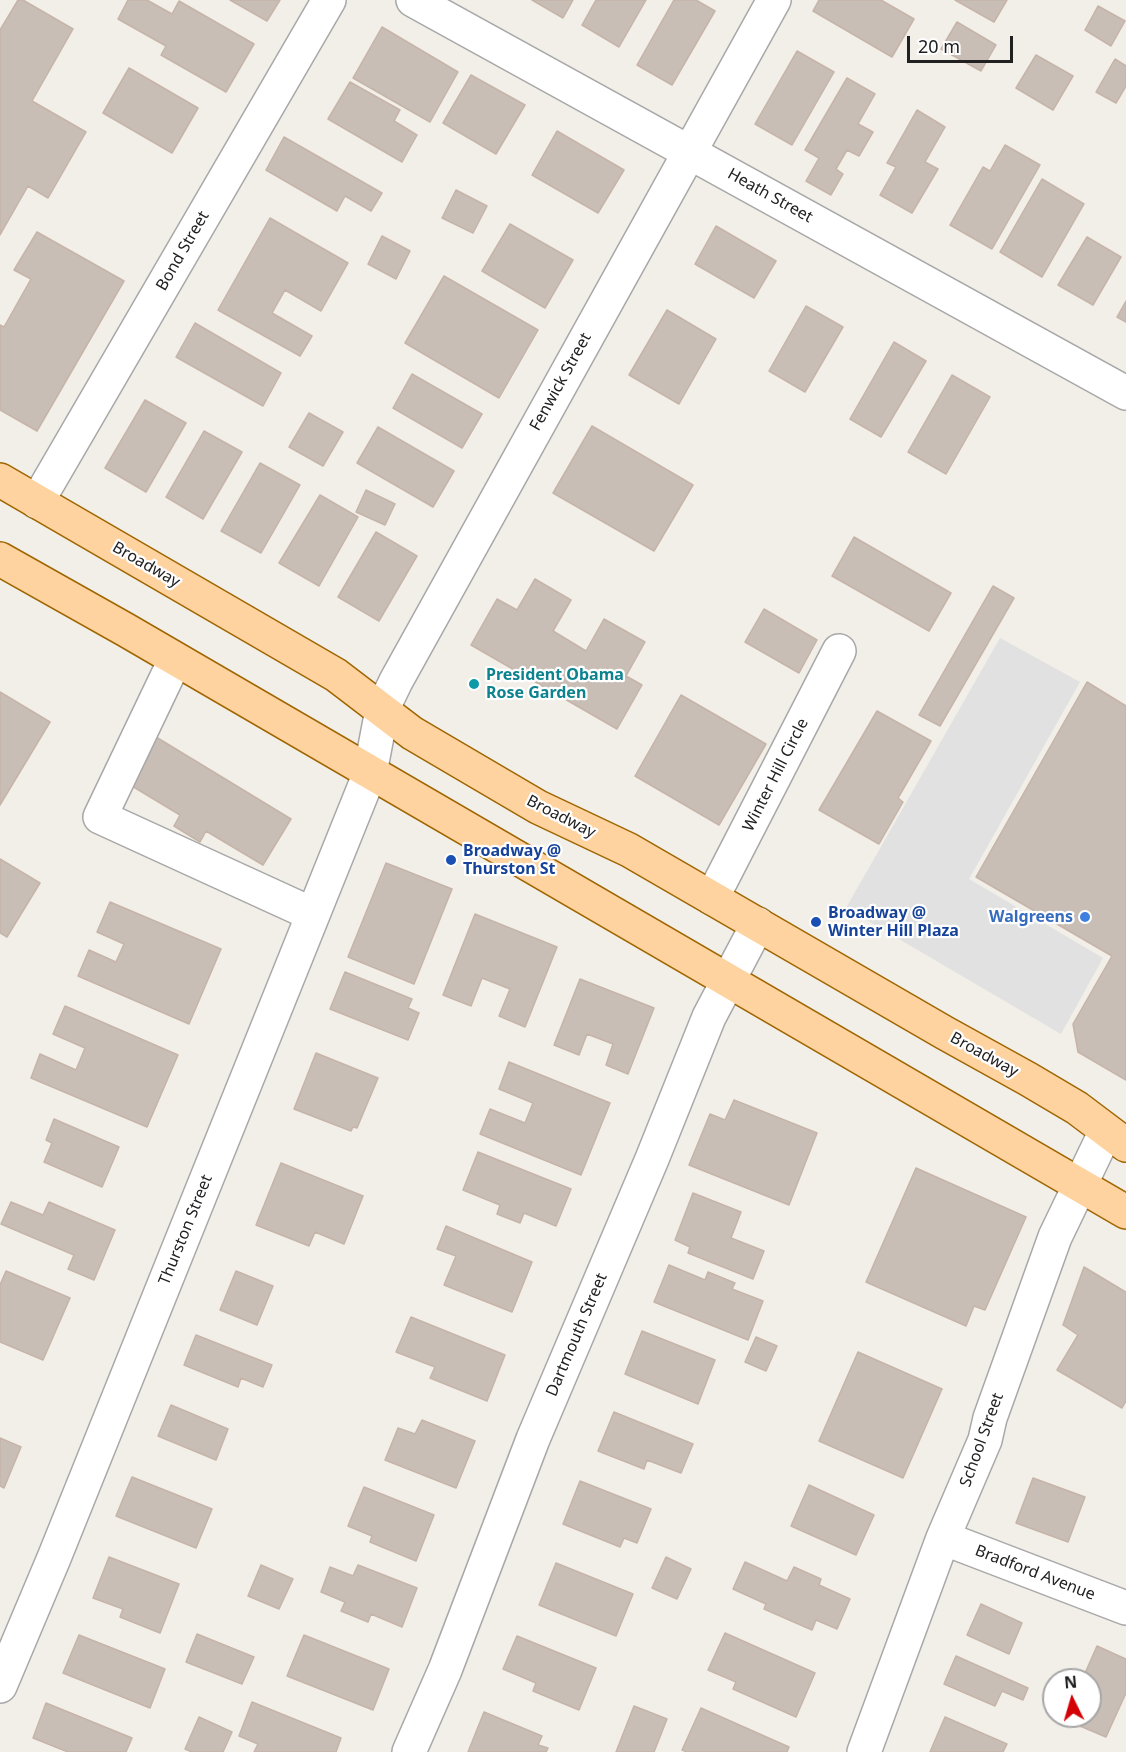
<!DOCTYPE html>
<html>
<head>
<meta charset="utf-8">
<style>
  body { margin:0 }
  #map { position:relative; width:1126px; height:1752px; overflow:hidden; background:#f2eee8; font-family:"Noto Sans",sans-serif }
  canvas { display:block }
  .north { position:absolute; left:1042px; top:1668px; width:60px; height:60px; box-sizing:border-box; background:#fff; border:2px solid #a6a6a6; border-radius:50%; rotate:355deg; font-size:16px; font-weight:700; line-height:24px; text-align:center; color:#212121 }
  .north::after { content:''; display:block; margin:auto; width:21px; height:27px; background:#d30006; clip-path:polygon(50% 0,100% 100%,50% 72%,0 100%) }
  .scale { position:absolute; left:907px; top:36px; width:106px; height:27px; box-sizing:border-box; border:3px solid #212121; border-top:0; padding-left:8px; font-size:18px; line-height:21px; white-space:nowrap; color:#212121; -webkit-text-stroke:4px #fff; paint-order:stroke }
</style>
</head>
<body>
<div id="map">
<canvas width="1126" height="1752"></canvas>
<div class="north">N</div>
<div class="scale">20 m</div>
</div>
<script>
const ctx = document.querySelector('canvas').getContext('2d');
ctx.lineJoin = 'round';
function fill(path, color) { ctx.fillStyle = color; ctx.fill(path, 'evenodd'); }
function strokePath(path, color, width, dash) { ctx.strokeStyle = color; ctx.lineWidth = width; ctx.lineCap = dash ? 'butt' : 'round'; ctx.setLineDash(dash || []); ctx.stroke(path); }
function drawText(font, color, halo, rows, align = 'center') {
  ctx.font = font + ' "Noto Sans",sans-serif'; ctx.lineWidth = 4.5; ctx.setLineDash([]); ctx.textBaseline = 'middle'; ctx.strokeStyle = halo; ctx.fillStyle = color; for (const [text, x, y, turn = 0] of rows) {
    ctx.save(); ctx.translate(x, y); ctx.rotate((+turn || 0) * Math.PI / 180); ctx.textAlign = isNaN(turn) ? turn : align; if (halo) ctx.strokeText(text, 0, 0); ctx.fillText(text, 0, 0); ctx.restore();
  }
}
const parking = new Path2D(`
  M 1000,638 L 1080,682 L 969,879 L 1103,958 L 1061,1034 L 846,908 Z`);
const building = new Path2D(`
  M 18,0 L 23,0 L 73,29 L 32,101 L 86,132 L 48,198 L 28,186 L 0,235 L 0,30 Z
  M 128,0 L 147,0 L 172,14 L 179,1 L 254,44 L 226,92 L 161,55 L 166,46 L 118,19 Z
  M 230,0 L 280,0 L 267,21 Z
  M 532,0 L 573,0 L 563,18 Z
  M 596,0 L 646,0 L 619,47 L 582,25 Z
  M 674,0 L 696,0 L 715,11 L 672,85 L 637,65 Z
  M 819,0 L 881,0 L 914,19 L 892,57 L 813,11 Z
  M 955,0 L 1007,0 L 994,22 Z
  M 1098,6 L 1125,21 L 1111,46 L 1085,30 Z
  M 957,22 L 996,45 L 981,71 L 941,49 Z
  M 382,27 L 458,72 L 430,122 L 353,78 Z
  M 797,51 L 834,72 L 792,145 L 755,124 Z
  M 1036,55 L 1073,76 L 1053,110 L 1016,88 Z
  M 1115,59 L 1126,66 L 1126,86 L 1116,103 L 1096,92 Z
  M 129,68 L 198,108 L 172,153 L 103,113 Z
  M 471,75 L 525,105 L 496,154 L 443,123 Z
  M 847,78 L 875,94 L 858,124 L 873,132 L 859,156 L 847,150 L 836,169 L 843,174 L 831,195 L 806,181 L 819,158 L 805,150 Z
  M 350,82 L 400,110 L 394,121 L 417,135 L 402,162 L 328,119 Z
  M 917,110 L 945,127 L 925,162 L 938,169 L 912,213 L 880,195 L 896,167 L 887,163 Z
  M 557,131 L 624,170 L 598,213 L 532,175 Z
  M 284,137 L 382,193 L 371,211 L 345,196 L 337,211 L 266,170 Z
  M 1005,145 L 1040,165 L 992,249 L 950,225 L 983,167 L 990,171 Z
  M 1042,179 L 1084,204 L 1042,277 L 1000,252 Z
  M 456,190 L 487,206 L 473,233 L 442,218 Z
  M 270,218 L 348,263 L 321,311 L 285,290 L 272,313 L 312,336 L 300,356 L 218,310 Z
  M 510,224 L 573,260 L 545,308 L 482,271 Z
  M 716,226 L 776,261 L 754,298 L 695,264 Z
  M 37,232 L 124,281 L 37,431 L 0,410 L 0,325 L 4,327 L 31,279 L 14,270 Z
  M 382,236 L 410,251 L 396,279 L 368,264 Z
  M 1087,237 L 1121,257 L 1093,305 L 1058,285 Z
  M 444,276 L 538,330 L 499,398 L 405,343 Z
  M 1126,301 L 1126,322 L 1117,317 Z
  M 806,306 L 843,327 L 805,392 L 769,371 Z
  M 667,310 L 716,339 L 679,404 L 629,375 Z
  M 195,323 L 281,373 L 263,406 L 176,357 Z
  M 894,342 L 926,361 L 881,437 L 850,419 Z
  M 412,374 L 482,414 L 462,448 L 393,408 Z
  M 952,375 L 990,397 L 946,474 L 908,452 Z
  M 145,400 L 186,423 L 146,492 L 105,468 Z
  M 309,413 L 343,432 L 323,466 L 289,447 Z
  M 592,426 L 693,485 L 654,551 L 553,493 Z
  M 378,427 L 454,471 L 433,507 L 357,463 Z
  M 204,431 L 242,452 L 203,519 L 166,497 Z
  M 260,463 L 300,485 L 261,553 L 221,531 Z
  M 366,490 L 395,504 L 385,525 L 356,512 Z
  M 320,495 L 358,517 L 319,586 L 279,563 Z
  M 376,532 L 417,556 L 379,621 L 338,597 Z
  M 854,537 L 951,593 L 929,631 L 832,576 Z
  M 535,579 L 571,600 L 553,631 L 586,651 L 604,619 L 645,642 L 626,676 L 642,685 L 617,729 L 471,645 L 497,599 L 517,610 Z
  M 993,586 L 1014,598 L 940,726 L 919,715 Z
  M 764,609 L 817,640 L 799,673 L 745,642 Z
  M 1087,682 L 1126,706 L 1126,1080 L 1078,1052 L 1073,1024 L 1112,956 L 976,877 Z
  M 0,692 L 50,722 L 0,805 Z
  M 681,695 L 766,744 L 719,825 L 635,776 Z
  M 877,711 L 931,741 L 898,798 L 903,802 L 879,844 L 819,810 Z
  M 156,737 L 291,819 L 263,865 L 206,831 L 200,842 L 174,826 L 180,815 L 127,783 Z
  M 0,859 L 40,883 L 7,937 L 0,933 Z
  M 386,863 L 452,889 L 414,984 L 348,957 Z
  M 110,902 L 221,949 L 189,1024 L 78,976 L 89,950 L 116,962 L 124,944 L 97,932 Z
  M 475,914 L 557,947 L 525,1027 L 499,1016 L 510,989 L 482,978 L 471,1006 L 443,995 Z
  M 345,972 L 412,999 L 408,1008 L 419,1013 L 408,1040 L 330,1009 Z
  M 580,979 L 654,1008 L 628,1074 L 606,1065 L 613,1044 L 587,1034 L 579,1055 L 554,1045 Z
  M 65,1006 L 178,1055 L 147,1127 L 31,1078 L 40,1054 L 76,1070 L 85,1048 L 53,1034 Z
  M 316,1053 L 378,1078 L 357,1128 L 353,1127 L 351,1131 L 294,1109 Z
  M 509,1062 L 610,1103 L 581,1175 L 480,1134 L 490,1109 L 525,1123 L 533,1103 L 499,1089 Z
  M 734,1100 L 817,1133 L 789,1205 L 689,1165 L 710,1114 L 725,1120 Z
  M 54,1119 L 119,1147 L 102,1187 L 44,1162 L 52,1143 L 46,1140 Z
  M 478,1152 L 571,1189 L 556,1226 L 524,1213 L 520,1223 L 497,1214 L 500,1205 L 463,1190 Z
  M 281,1163 L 363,1196 L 344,1244 L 315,1232 L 309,1246 L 256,1225 Z
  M 916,1168 L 1026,1217 L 985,1310 L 974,1306 L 966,1326 L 866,1282 Z
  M 693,1193 L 741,1212 L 731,1238 L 764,1251 L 753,1279 L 688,1253 L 690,1247 L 675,1240 Z
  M 11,1202 L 43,1215 L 49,1202 L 115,1230 L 94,1280 L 68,1269 L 74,1255 L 1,1224 Z
  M 446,1226 L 532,1262 L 512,1312 L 444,1285 L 456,1256 L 437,1249 Z
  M 669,1265 L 705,1280 L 708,1272 L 735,1283 L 732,1289 L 763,1301 L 748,1340 L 654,1302 Z
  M 1084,1267 L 1126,1292 L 1126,1401 L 1122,1408 L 1057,1370 L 1078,1335 L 1063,1325 Z
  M 6,1271 L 70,1298 L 43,1360 L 0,1342 L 0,1285 Z
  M 236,1271 L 273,1286 L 257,1325 L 220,1310 Z
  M 411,1317 L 505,1355 L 487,1401 L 430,1378 L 435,1367 L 396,1352 Z
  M 642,1331 L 715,1360 L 698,1404 L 625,1374 Z
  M 196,1335 L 272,1365 L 263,1387 L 241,1378 L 238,1387 L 184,1365 Z
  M 756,1337 L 777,1346 L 766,1371 L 745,1362 Z
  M 858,1352 L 942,1389 L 903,1478 L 819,1441 Z
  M 171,1405 L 228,1429 L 216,1460 L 158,1436 Z
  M 614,1412 L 693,1444 L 681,1473 L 647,1460 L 644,1469 L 598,1451 Z
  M 422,1420 L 475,1441 L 456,1488 L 385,1460 L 398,1428 L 415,1434 Z
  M 0,1438 L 21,1447 L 4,1488 L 0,1486 Z
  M 132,1477 L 212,1509 L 196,1548 L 116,1516 Z
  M 1033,1478 L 1085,1497 L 1068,1542 L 1016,1523 Z
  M 580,1481 L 651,1509 L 637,1543 L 624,1538 L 620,1547 L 563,1524 Z
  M 809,1485 L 874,1515 L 856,1555 L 791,1526 Z
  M 364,1487 L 434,1515 L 416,1561 L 370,1542 L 372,1536 L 348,1526 Z
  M 109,1557 L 179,1584 L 160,1633 L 120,1617 L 123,1609 L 93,1598 Z
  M 666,1557 L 691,1569 L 677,1599 L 652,1588 Z
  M 745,1562 L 787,1581 L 794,1567 L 821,1579 L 819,1585 L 850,1599 L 837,1629 L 816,1620 L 812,1630 L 764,1609 L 766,1604 L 733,1589 Z
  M 556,1563 L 633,1594 L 616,1636 L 539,1605 Z
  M 261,1565 L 293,1579 L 279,1609 L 248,1596 Z
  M 358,1565 L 417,1588 L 402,1627 L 371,1614 L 368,1622 L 341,1611 L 345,1602 L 321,1592 L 330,1567 L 353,1576 Z
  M 981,1604 L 1022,1623 L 1009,1654 L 967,1635 Z
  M 725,1633 L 815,1673 L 796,1717 L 733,1689 L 736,1682 L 708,1670 Z
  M 197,1634 L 254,1657 L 242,1684 L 186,1662 Z
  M 79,1635 L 165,1669 L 150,1708 L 63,1673 Z
  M 304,1635 L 389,1669 L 373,1710 L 287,1676 Z
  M 517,1636 L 596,1668 L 579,1710 L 533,1691 L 536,1683 L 503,1669 Z
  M 1097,1646 L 1126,1659 L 1126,1693 L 1106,1737 L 1080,1726 L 1084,1716 L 1090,1716 L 1090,1680 L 1082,1680 Z
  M 956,1656 L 1028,1688 L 1023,1700 L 1002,1691 L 995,1706 L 944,1684 Z
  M 252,1702 L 341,1738 L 336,1752 L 254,1752 L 258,1744 L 239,1736 Z
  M 46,1703 L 132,1738 L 126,1752 L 68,1752 L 33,1738 Z
  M 634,1706 L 667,1719 L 654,1752 L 616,1752 Z
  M 701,1708 L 789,1747 L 787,1752 L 687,1752 L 682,1750 Z
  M 484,1712 L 542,1736 L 538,1745 L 548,1748 L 546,1752 L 468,1752 Z
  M 199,1717 L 232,1732 L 223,1752 L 192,1752 L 185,1749 Z
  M 945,1717 L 1007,1744 L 1003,1752 L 930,1752 Z`);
const minor = new Path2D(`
  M 413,0 L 1126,393
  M 37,502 L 329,0
  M 175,660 L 100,817 L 312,914
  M 712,898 L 839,651
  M 943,1538 L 1126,1608
  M 0,1686 L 54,1558 L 370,773 L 382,710 L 396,681 L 774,0
  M 409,1752 L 445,1670 L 533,1439 L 652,1159 L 709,1017 L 758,924
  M 864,1752 L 943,1538 L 985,1440 L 990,1418 L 1055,1237 L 1106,1131`);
const major = new Path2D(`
  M 0,480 L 336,675 L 412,733 L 538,807 L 629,850 L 945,1033 L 1028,1079 L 1077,1108 L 1126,1145
  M 0,559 L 126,630 L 1126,1212`);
const markers = [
  [474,684,6,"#0f9aa8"],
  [451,860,6,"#1a4fb4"],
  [1085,917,6,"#3f7fe0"],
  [816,922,6,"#1a4fb4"]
];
const streetNames = [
  ["Heath Street",770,196,29],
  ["Bond Street",183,251,-60],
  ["Fenwick Street",561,382,-61],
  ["Broadway",146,565,30],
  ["Winter Hill Circle",776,775,-63],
  ["Broadway",561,817,27],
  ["Broadway",984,1055,29],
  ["Thurston Street",186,1230,-68],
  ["Dartmouth Street",577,1335,-67],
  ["School Street",982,1440,-70],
  ["Bradford Avenue",1035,1573,21]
];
const cultureNames = [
  ["President Obama",486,675],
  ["Rose Garden",486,693]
];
const transitNames = [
  ["Broadway @",463,851],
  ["Thurston St",463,869],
  ["Broadway @",828,913],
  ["Winter Hill Plaza",828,931]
];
const shopNames = [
  ["Walgreens",1073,917]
];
fill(parking, '#e1e1e1');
fill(building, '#c8beb6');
strokePath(building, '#c6b4a8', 1.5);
strokePath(minor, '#a8a8a8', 36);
strokePath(major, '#9f6600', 36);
strokePath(minor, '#fff', 33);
strokePath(major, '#ffd3a0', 33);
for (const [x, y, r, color] of markers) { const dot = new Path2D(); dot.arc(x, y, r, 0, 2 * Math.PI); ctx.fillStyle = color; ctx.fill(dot); strokePath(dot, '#fff', 2); }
drawText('16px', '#212121', '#fff', streetNames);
drawText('bold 16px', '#0d838f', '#fff', cultureNames, 'left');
drawText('bold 16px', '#164399', '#fff', transitNames, 'left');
drawText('bold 16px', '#366cbe', '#fff', shopNames, 'right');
</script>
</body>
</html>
